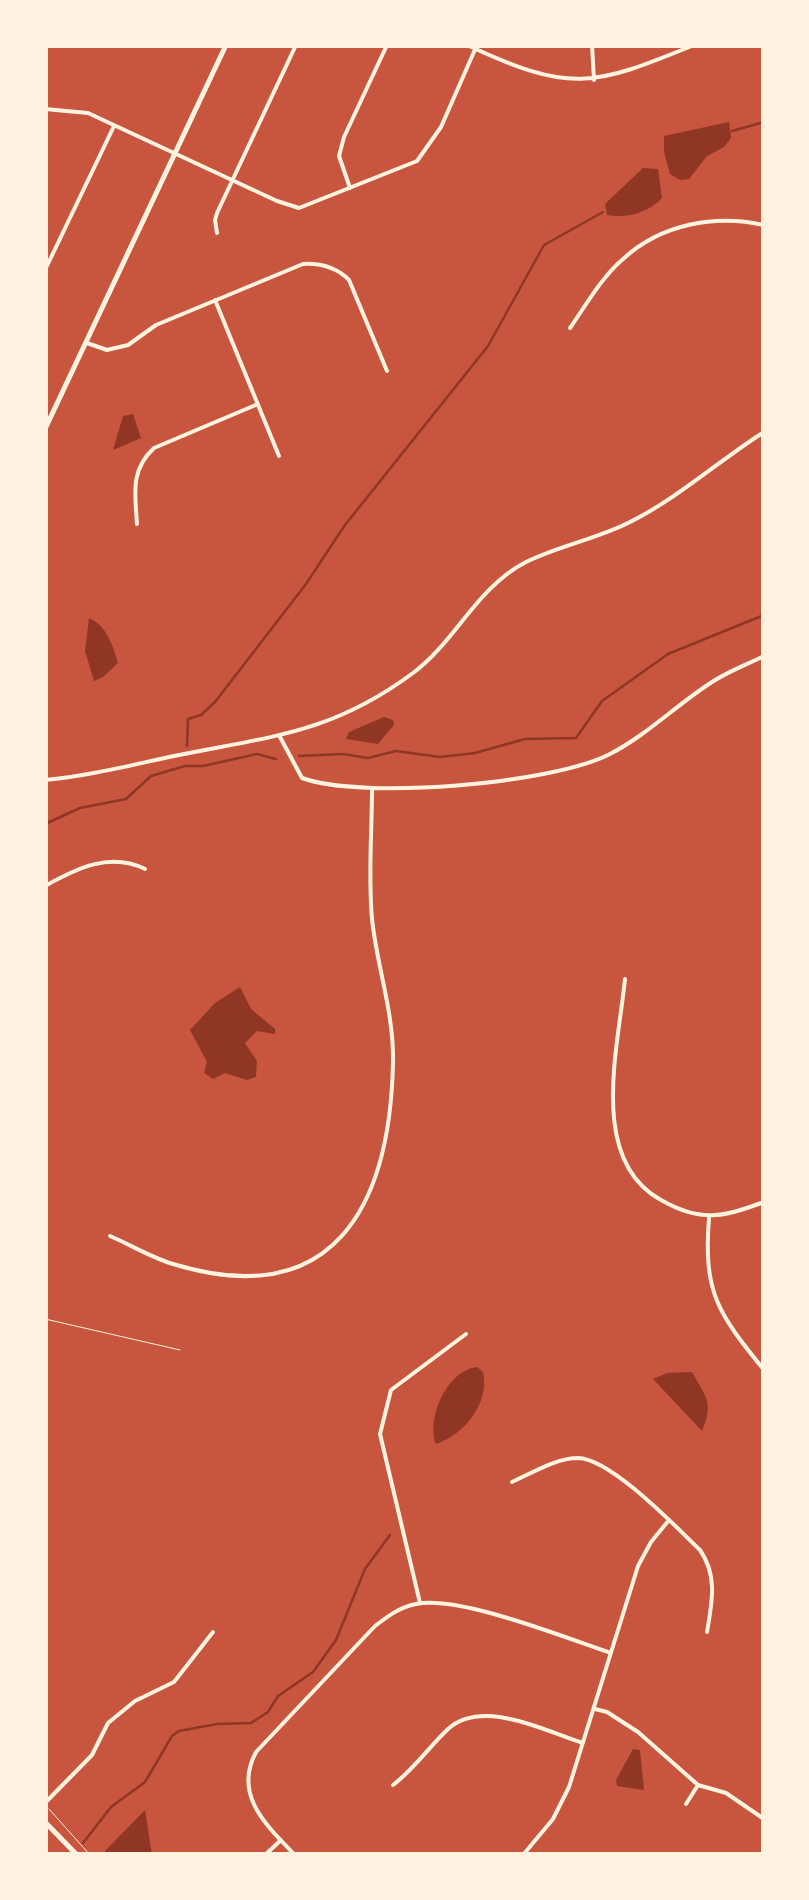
<!DOCTYPE html>
<html>
<head>
<meta charset="utf-8">
<style>
  body { margin:0 }
  #map { position:relative; width:809px; height:1900px; overflow:hidden; background:#c8553d; font-family:Signika,sans-serif }
  canvas { display:block }
  .frame { position:absolute; inset:0; border:48px solid #fff3e0; pointer-events:none }
</style>
</head>
<body>
<div id="map">
<canvas width="809" height="1900"></canvas>
<div class="frame"></div>
</div>
<script>
const ctx = document.querySelector('canvas').getContext('2d');
ctx.lineJoin = 'round';
function fill(path, color) { ctx.fillStyle = color; ctx.fill(path, 'evenodd'); }
function strokePath(path, color, width, dash) { ctx.strokeStyle = color; ctx.lineWidth = width; ctx.lineCap = dash ? 'butt' : 'round'; ctx.setLineDash(dash || []); ctx.stroke(path); }
const water = new Path2D(`
  M 729,122 L 731,138 L 724,147 L 707,156 L 689,179 L 680,180 L 670,174 L 664,152 L 664,136 Z
  M 643,168 L 658,169 L 662,198 C 650,212 626,219 607,215 L 605,204 Z
  M 133,414 L 141,438 L 113,450 L 123,416 Z
  M 89,618 C 106,625 113,645 118,663 L 103,677 L 94,681 L 85,651 Z
  M 384,717 L 393,720 L 394,725 L 378,744 L 346,739 L 349,732 Z
  M 240,987 L 251,1009 L 275,1029 L 275,1034 L 257,1031 L 245,1043 L 257,1061 L 256,1077 L 247,1080 L 225,1073 L 213,1079 L 204,1073 L 207,1062 L 190,1030 L 215,1003 Z
  M 477,1367 L 483,1372 C 490,1403 464,1435 436,1444 C 426,1419 447,1370 477,1367 Z
  M 692,1372 C 706,1398 714,1401 702,1431 L 653,1379 L 667,1373 Z
  M 633,1749 L 640,1750 L 644,1790 L 617,1786 L 616,1780 Z
  M 145,1810 L 152,1855 L 109,1855 L 105,1851 Z`);
const stream = new Path2D(`
  M 732,131 L 764,122
  M 187,746 L 188,719 L 201,715 L 215,702 L 306,584 L 345,525 L 488,346 L 544,245 L 603,212
  M 299,756 L 343,754 L 368,758 L 396,751 L 440,757 L 475,753 L 525,739 L 576,738 L 602,701 L 668,654 L 764,615
  M 45,824 L 80,808 L 126,799 L 151,776 L 185,766 L 203,766 L 257,754 L 276,759
  M 83,1843 L 111,1807 L 145,1782 L 172,1736 L 179,1731 L 217,1724 L 251,1723 L 268,1712 L 278,1696 L 313,1672 L 336,1640 L 365,1569 L 390,1535`);
const path = new Path2D(`
  M 49,1809 L 90,1855`);
const service = new Path2D(`
  M 45,1319 L 180,1350`);
const minor = new Path2D(`
  M 467,45 C 570,93 592,87 694,45
  M 592,45 L 594,80
  M 45,109 L 88,113 L 277,201 L 299,208 L 417,161 L 441,127 L 477,45
  M 350,188 L 339,156 L 344,137 L 387,45
  M 217,233 L 215,220 L 217,213 L 296,45
  M 45,270 L 114,126
  M 215,300 L 279,456
  M 570,328 C 586,305 601,278 623,259 C 661,224 715,214 764,225
  M 87,343 L 107,350 L 128,345 L 156,325 L 303,264 C 321,263 336,267 349,280 L 387,371
  M 137,524 C 135,494 130,470 154,448 L 258,404
  M 280,737 L 302,778 C 363,800 552,784 610,754 C 648,734 674,707 709,684 C 726,672 746,665 764,656
  M 45,780 C 90,776 135,764 179,755 C 273,736 332,733 413,673 C 455,642 477,587 526,562 C 560,545 598,539 632,521 C 679,497 720,460 764,432
  M 45,886 C 77,868 110,852 145,869
  M 625,979 C 618,1049 588,1160 661,1200 C 701,1223 723,1217 764,1202
  M 709,1218 C 703,1293 718,1313 764,1370
  M 110,1236 C 131,1245 152,1258 173,1264 C 334,1313 390,1206 393,1062 C 394,1013 377,967 372,919 C 368,876 372,831 372,788
  M 512,1482 C 532,1473 556,1458 578,1458 C 611,1459 674,1525 700,1550 C 718,1576 712,1602 707,1632
  M 420,1603 L 380,1434 L 391,1390 L 466,1334
  M 595,1709 L 607,1712 L 638,1732 L 698,1785 L 726,1793 L 764,1819
  M 393,1785 C 414,1769 429,1747 448,1729 C 483,1698 545,1731 583,1743
  M 45,1803 L 92,1755 L 108,1723 L 135,1701 L 174,1682 L 213,1632
  M 686,1804 L 698,1785
  M 265,1855 L 281,1840
  M 295,1855 C 266,1825 233,1795 256,1752 L 375,1626 C 388,1616 400,1607 416,1604 C 459,1595 566,1638 611,1653
  M 523,1855 L 553,1819 L 569,1787 L 638,1566 L 651,1542 L 669,1520`);
const secondary = new Path2D(`
  M 45,429 L 226,45
  M 45,1822 L 77,1855`);
fill(water, '#8f3625');
strokePath(stream, '#8f3625', 2.5);
strokePath(path, '#fff3e0', 1);
strokePath(service, '#fff3e0', 1);
strokePath(minor, '#fff3e0', 4);
strokePath(secondary, '#fff3e0', 5);
</script>
</body>
</html>
